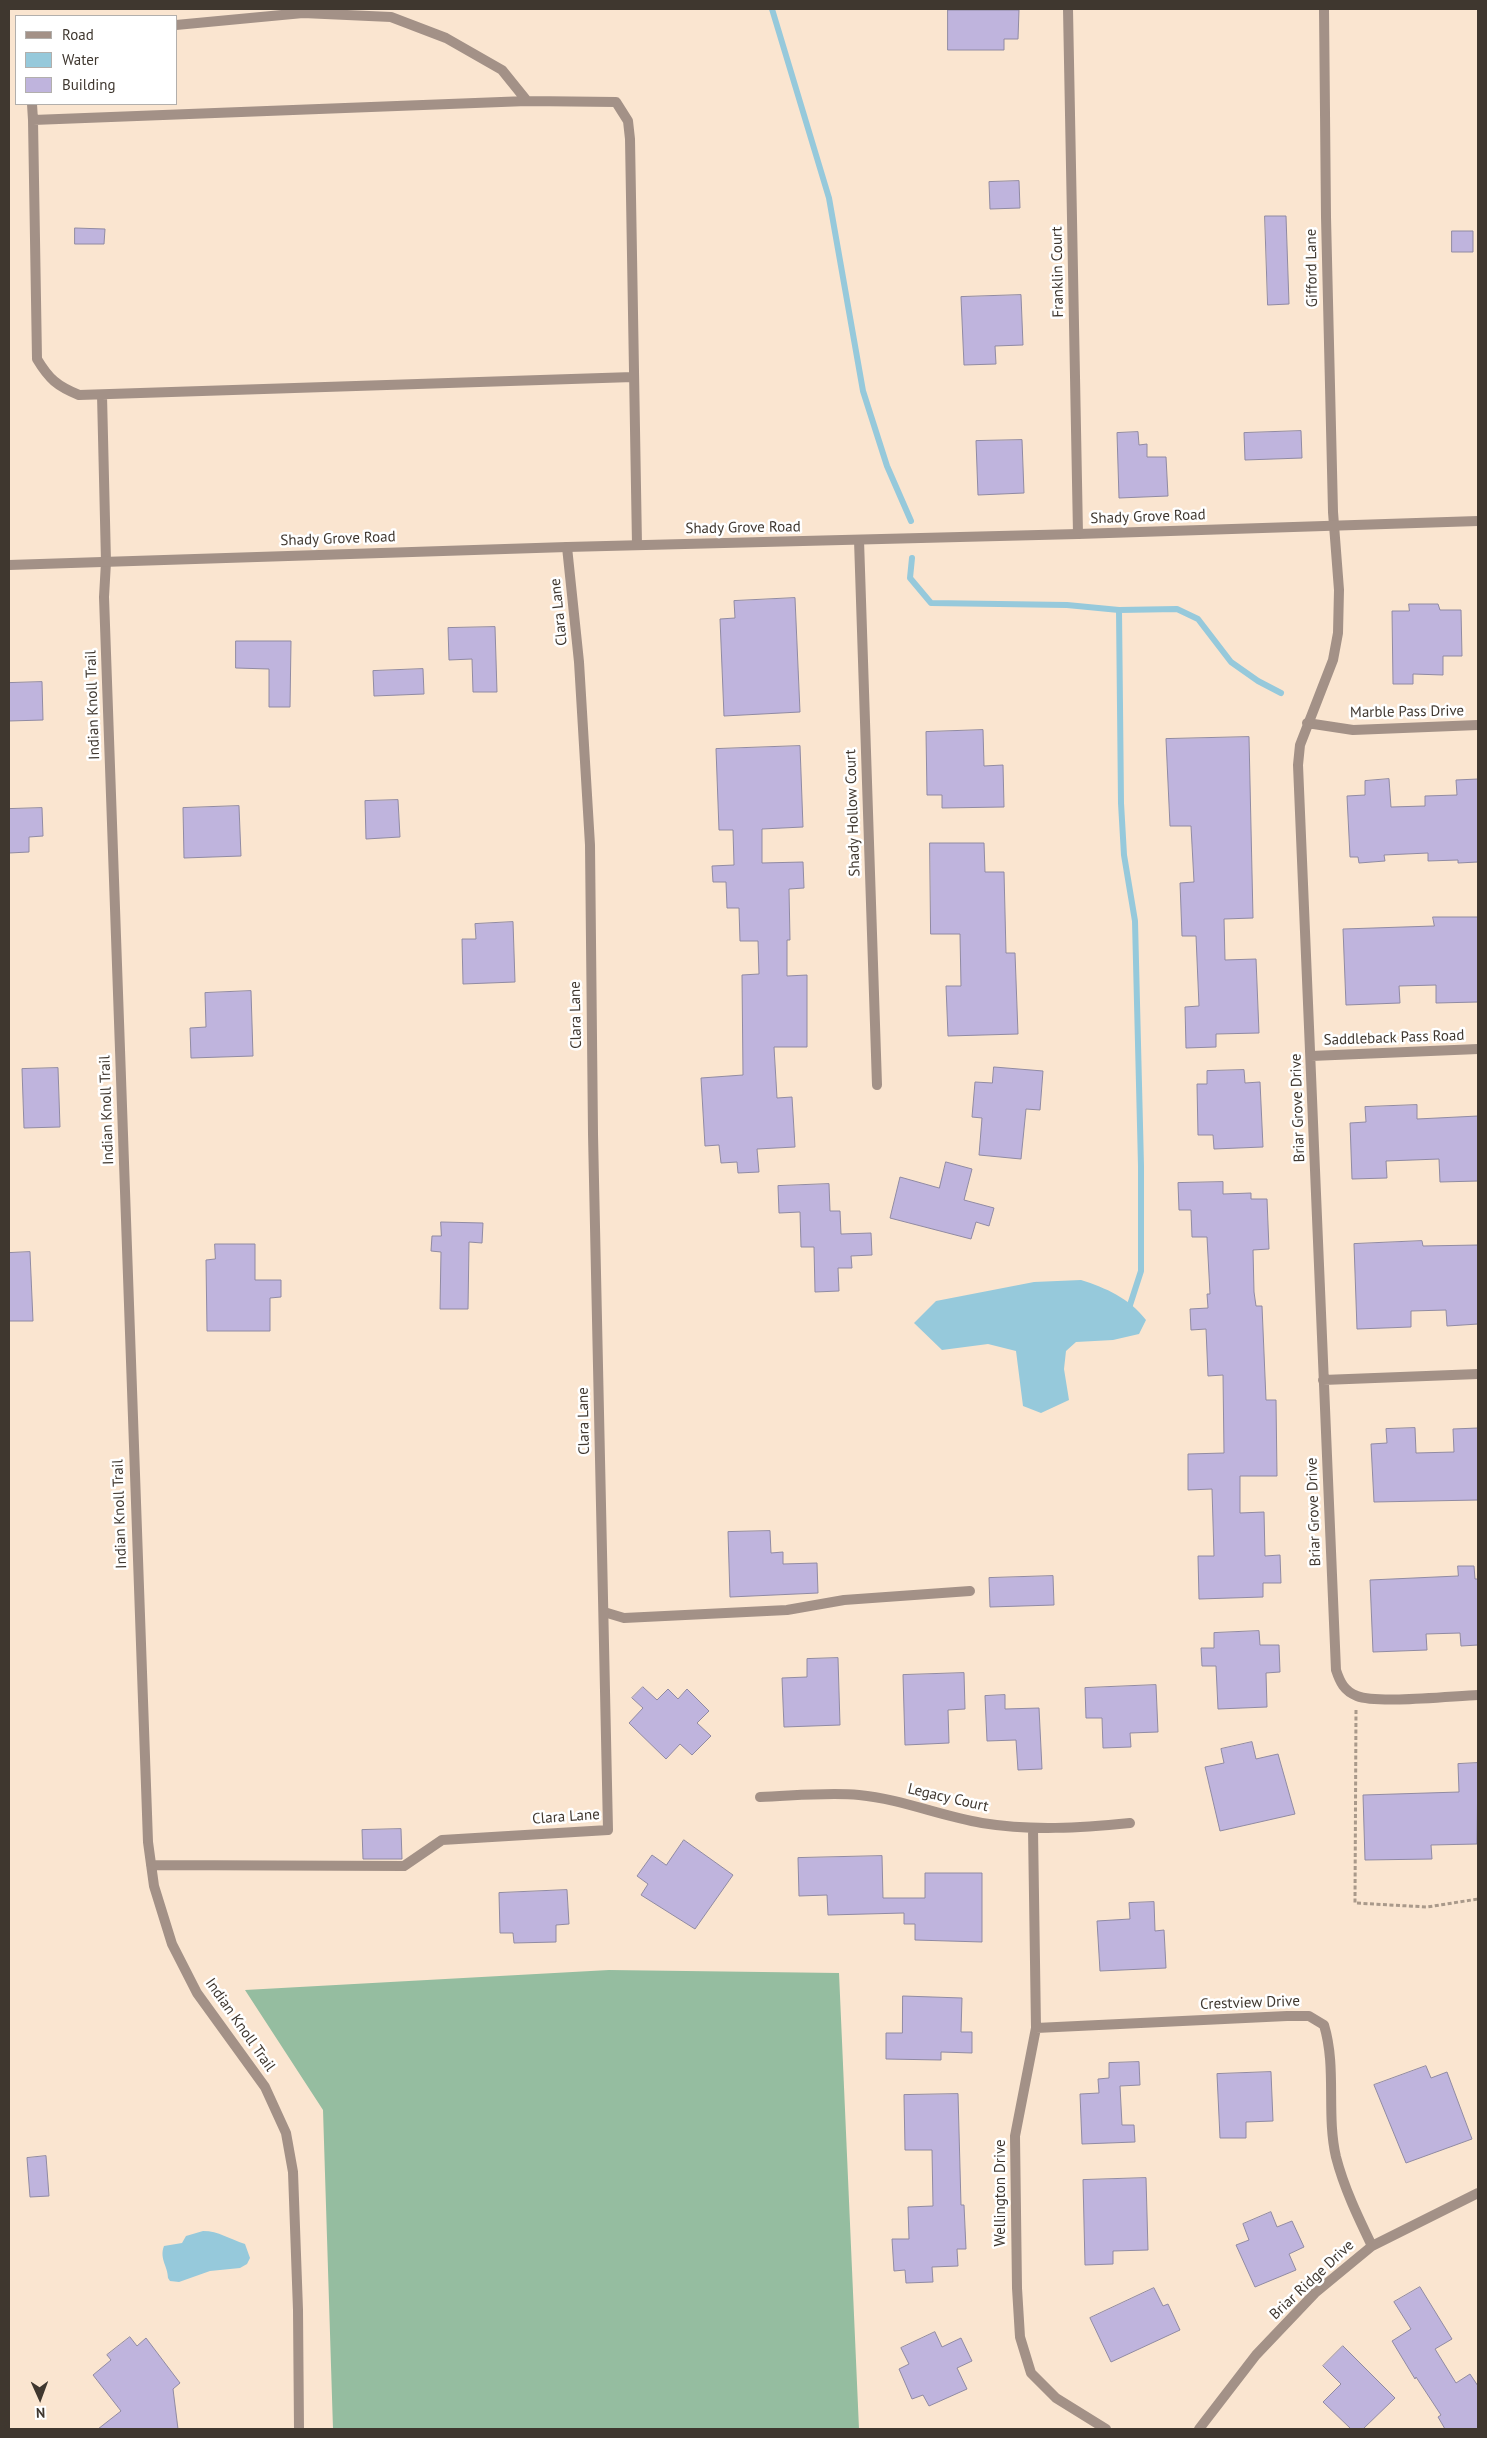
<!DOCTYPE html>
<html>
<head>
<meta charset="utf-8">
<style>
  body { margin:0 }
  #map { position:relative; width:1487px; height:2438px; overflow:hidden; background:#fae5d0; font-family:"PT Sans",sans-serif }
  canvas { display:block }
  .frame { position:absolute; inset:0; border:10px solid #3f372f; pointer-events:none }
  .legend { position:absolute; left:15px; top:15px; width:162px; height:90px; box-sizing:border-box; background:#fff; border:1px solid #b2afac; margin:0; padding:6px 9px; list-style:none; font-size:15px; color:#3f372f }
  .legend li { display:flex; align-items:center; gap:10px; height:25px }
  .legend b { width:25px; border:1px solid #b2afac }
  .north { position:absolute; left:15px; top:2373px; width:50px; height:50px; -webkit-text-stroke:4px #fff; paint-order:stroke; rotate:178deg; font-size:14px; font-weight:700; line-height:20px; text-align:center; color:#3f372f }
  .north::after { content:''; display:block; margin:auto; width:18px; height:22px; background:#3f372f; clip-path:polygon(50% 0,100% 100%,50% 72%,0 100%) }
</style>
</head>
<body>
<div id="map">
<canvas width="1487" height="2438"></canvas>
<div class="frame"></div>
<ul class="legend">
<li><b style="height:6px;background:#a39187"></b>Road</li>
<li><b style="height:14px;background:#96c9db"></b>Water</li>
<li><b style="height:14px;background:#bfb4dd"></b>Building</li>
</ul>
<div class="north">N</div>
</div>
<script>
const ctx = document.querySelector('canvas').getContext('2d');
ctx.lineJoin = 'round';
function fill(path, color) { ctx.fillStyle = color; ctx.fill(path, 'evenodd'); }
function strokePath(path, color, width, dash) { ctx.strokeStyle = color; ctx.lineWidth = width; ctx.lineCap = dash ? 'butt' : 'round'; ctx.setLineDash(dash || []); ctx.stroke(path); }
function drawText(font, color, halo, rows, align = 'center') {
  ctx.font = font + ' "PT Sans",sans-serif'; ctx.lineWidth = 5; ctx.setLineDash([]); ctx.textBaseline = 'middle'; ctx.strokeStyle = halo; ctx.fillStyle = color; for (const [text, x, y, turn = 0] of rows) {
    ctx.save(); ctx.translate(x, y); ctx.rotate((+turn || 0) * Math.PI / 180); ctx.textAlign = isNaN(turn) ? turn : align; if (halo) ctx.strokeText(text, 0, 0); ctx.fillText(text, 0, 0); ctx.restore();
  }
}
const forest = new Path2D(`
  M 609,1970 L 839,1973 L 859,2429 L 333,2429 L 323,2110 L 245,1990 Z`);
const water = new Path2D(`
  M 1081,1280 C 1106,1288 1129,1298 1146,1320 L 1139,1334 L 1113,1340 L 1076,1342 L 1066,1351 L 1064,1369 L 1069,1400 L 1041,1413 L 1023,1406 L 1016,1351 L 988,1344 L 942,1350 L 914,1323 L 936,1301 L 1034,1282 Z
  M 203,2231 C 219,2231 229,2239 245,2244 L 250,2258 L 247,2264 L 240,2268 L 210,2271 L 179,2282 L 170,2281 L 168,2278 C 168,2266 159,2259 164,2246 L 182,2243 L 186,2236 Z`);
const stream = new Path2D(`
  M 772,9 L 829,198 L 863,391 L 887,466 L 911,521
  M 912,558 L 910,578 L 931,603 L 1067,605 L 1119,610 L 1121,803 L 1124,855 L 1135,921 L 1141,1166 L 1141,1271 L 1130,1305
  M 1119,610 L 1177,609 L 1198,619 L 1231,662 L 1258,681 L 1281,693`);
const building = new Path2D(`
  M 948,10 L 1019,10 L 1018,39 L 1004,39 L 1004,50 L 948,50 Z
  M 1019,181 L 1020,208 L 990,209 L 989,182 Z
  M 1265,216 L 1286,216 L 1289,304 L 1268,305 Z
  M 75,228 L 105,229 L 104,244 L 75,244 Z
  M 1452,231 L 1473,231 L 1473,252 L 1452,252 Z
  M 1021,295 L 1023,345 L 995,346 L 996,364 L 964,365 L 961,297 Z
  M 1301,431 L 1302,458 L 1245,460 L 1244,433 Z
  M 1138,432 L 1139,445 L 1147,444 L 1147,457 L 1166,457 L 1168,496 L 1119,498 L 1117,433 Z
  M 1022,440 L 1024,493 L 978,495 L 976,441 Z
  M 795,598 L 800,712 L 724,716 L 720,619 L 735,618 L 734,601 Z
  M 1409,604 L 1438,604 L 1440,610 L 1461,610 L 1462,656 L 1443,656 L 1443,675 L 1413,674 L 1413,684 L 1393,684 L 1392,611 L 1409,611 Z
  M 495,627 L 497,692 L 473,692 L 472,659 L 449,660 L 448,628 Z
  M 236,641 L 291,641 L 290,707 L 269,707 L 269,669 L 236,668 Z
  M 423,669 L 424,694 L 374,696 L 373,671 Z
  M 42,682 L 43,720 L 9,721 L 9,683 Z
  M 983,730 L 984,766 L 1003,765 L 1004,807 L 942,808 L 942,795 L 927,795 L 926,732 Z
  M 1249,737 L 1253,918 L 1224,919 L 1225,960 L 1256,959 L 1259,1033 L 1216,1034 L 1216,1047 L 1186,1048 L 1185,1007 L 1199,1006 L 1196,936 L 1182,936 L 1180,883 L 1194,882 L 1191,826 L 1170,826 L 1166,739 Z
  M 800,746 L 803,827 L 762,829 L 762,863 L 803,862 L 804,888 L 789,889 L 790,940 L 787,940 L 787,976 L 807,975 L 807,1047 L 774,1047 L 777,1098 L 792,1097 L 795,1147 L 757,1149 L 759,1172 L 738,1173 L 737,1162 L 721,1163 L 719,1145 L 705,1146 L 701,1078 L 743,1075 L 742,975 L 759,974 L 758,941 L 740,941 L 739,908 L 727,908 L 726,882 L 713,882 L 712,866 L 734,865 L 733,830 L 719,830 L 716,749 Z
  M 1389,779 L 1391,807 L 1425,806 L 1425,796 L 1457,795 L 1456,780 L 1478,779 L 1478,862 L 1458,863 L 1458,860 L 1428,861 L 1428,853 L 1384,855 L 1385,861 L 1359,863 L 1358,857 L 1350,857 L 1347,796 L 1365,795 L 1365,781 Z
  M 398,800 L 400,837 L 366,839 L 365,801 Z
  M 239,806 L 241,856 L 184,858 L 183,808 Z
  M 42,808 L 43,836 L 29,837 L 29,852 L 9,853 L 9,809 Z
  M 930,843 L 984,843 L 985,872 L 1004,872 L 1006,953 L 1015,953 L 1018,1034 L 948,1036 L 946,986 L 961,986 L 960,934 L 931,934 Z
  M 1433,917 L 1478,917 L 1478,1002 L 1436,1003 L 1436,985 L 1399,986 L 1400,1003 L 1346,1005 L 1343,929 L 1434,926 Z
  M 513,922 L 515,982 L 463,984 L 462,939 L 476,939 L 475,924 Z
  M 251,991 L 253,1056 L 191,1058 L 190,1028 L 206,1027 L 205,993 Z
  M 994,1067 L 1043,1071 L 1040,1110 L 1026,1109 L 1021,1159 L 979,1155 L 982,1118 L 972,1117 L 975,1082 L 992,1083 Z
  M 58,1068 L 60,1127 L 24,1128 L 22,1069 Z
  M 1244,1070 L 1245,1083 L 1260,1082 L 1263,1147 L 1214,1149 L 1213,1135 L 1198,1135 L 1197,1084 L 1207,1084 L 1207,1071 Z
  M 1417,1105 L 1417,1119 L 1478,1116 L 1478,1181 L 1440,1182 L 1439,1159 L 1386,1161 L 1387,1178 L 1352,1179 L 1350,1123 L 1366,1122 L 1365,1107 Z
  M 946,1162 L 972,1169 L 964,1200 L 994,1208 L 989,1226 L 976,1222 L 971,1239 L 890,1218 L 900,1177 L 939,1188 Z
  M 1223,1182 L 1223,1194 L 1251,1193 L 1251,1199 L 1267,1199 L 1269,1249 L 1253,1250 L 1254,1292 L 1256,1306 L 1262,1306 L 1266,1400 L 1276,1400 L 1277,1476 L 1240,1476 L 1240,1513 L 1264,1512 L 1265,1556 L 1280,1555 L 1281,1583 L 1263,1583 L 1263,1597 L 1199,1599 L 1198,1556 L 1214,1556 L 1212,1489 L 1188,1490 L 1188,1454 L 1224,1453 L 1223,1375 L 1208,1376 L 1206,1329 L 1191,1330 L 1190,1309 L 1208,1308 L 1207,1294 L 1210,1294 L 1207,1237 L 1192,1237 L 1191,1210 L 1179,1210 L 1178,1183 Z
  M 829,1184 L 830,1211 L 840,1211 L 841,1234 L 871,1233 L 872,1255 L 851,1256 L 852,1268 L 838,1268 L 839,1291 L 815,1292 L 814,1247 L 801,1247 L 800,1212 L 779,1213 L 778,1186 Z
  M 441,1222 L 483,1223 L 482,1243 L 469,1242 L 468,1309 L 440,1309 L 441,1252 L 431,1251 L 432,1236 L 441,1236 Z
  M 1422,1241 L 1423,1246 L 1478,1245 L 1478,1324 L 1447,1326 L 1446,1310 L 1411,1311 L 1411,1327 L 1357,1329 L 1354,1244 Z
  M 215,1244 L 255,1244 L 255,1280 L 281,1280 L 281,1297 L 270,1298 L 270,1331 L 207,1331 L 206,1260 L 215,1259 Z
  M 30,1252 L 33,1321 L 9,1321 L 9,1253 Z
  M 1415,1428 L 1416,1453 L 1454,1452 L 1453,1429 L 1478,1428 L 1478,1500 L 1374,1502 L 1371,1444 L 1387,1443 L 1386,1429 Z
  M 770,1531 L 771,1553 L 783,1552 L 783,1564 L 817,1563 L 818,1593 L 730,1597 L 728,1532 Z
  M 1458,1566 L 1474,1566 L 1475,1579 L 1478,1579 L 1478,1645 L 1461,1646 L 1460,1633 L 1426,1634 L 1427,1650 L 1373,1652 L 1370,1580 L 1458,1576 Z
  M 1053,1576 L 1054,1605 L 990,1607 L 989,1578 Z
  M 1259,1631 L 1260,1645 L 1279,1645 L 1280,1672 L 1266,1673 L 1267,1707 L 1218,1709 L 1216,1666 L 1202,1666 L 1201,1648 L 1214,1648 L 1214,1633 Z
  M 838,1658 L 840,1725 L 784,1727 L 782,1678 L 807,1677 L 807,1659 Z
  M 964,1673 L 965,1709 L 948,1710 L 949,1743 L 905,1745 L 903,1675 Z
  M 1156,1685 L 1158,1732 L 1130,1733 L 1131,1747 L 1103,1748 L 1102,1718 L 1086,1718 L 1085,1688 Z
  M 643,1687 L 657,1700 L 668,1689 L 678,1699 L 687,1689 L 709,1711 L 697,1723 L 711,1736 L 692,1755 L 680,1744 L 666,1759 L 629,1723 L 643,1708 L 632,1698 Z
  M 1005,1695 L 1005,1709 L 1039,1708 L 1042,1769 L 1018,1770 L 1016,1740 L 987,1741 L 985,1696 Z
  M 1252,1742 L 1256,1759 L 1278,1754 L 1295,1814 L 1220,1831 L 1205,1767 L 1224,1763 L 1221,1749 Z
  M 1478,1763 L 1477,1844 L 1431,1845 L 1432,1859 L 1365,1860 L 1363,1795 L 1459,1792 L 1458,1764 Z
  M 401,1829 L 402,1859 L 363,1859 L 362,1830 Z
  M 684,1840 L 733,1875 L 695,1929 L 641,1895 L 648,1884 L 637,1876 L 652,1855 L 666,1865 Z
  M 882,1856 L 883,1898 L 925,1898 L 925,1873 L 982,1873 L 982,1942 L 915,1940 L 915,1924 L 904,1924 L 904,1913 L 828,1915 L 827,1895 L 799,1896 L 798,1858 Z
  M 567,1890 L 569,1924 L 556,1925 L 556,1942 L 514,1943 L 513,1933 L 500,1933 L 499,1893 Z
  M 1154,1902 L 1155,1931 L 1164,1930 L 1166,1968 L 1100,1971 L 1097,1921 L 1130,1919 L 1129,1903 Z
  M 903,1996 L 962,1998 L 961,2032 L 972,2032 L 972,2053 L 941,2052 L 941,2060 L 886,2059 L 886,2033 L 902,2033 Z
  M 1139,2062 L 1140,2085 L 1120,2086 L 1122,2125 L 1134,2125 L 1135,2142 L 1082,2144 L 1080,2094 L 1099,2093 L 1098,2079 L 1109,2078 L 1109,2063 Z
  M 1426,2066 L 1431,2078 L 1447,2072 L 1472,2139 L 1406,2163 L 1374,2085 Z
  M 1271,2072 L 1273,2121 L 1246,2122 L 1246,2138 L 1220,2138 L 1217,2074 Z
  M 958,2094 L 961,2205 L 964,2205 L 966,2249 L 957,2249 L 958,2266 L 932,2267 L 933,2282 L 906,2283 L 905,2270 L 894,2271 L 892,2239 L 909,2239 L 908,2207 L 933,2206 L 932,2150 L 905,2150 L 904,2095 Z
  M 46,2156 L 49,2196 L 30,2197 L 27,2158 Z
  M 1146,2178 L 1148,2250 L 1113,2251 L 1113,2264 L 1085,2265 L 1083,2180 Z
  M 1271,2212 L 1277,2227 L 1292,2221 L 1304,2247 L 1289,2254 L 1296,2270 L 1255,2287 L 1236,2245 L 1249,2240 L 1243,2224 Z
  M 1420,2287 L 1452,2339 L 1435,2349 L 1456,2383 L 1470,2374 L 1478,2386 L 1478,2429 L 1445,2429 L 1438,2417 L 1441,2415 L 1416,2377 L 1415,2379 L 1392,2341 L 1411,2329 L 1394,2302 Z
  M 1154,2288 L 1163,2306 L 1168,2304 L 1180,2330 L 1111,2362 L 1090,2318 Z
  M 935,2332 L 942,2347 L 961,2338 L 972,2361 L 957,2368 L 967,2389 L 929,2406 L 923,2395 L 912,2399 L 899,2369 L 909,2364 L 901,2348 Z
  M 130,2337 L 137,2346 L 146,2338 L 180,2383 L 173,2389 L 178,2429 L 98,2429 L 121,2411 L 93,2375 L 111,2360 L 107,2355 Z
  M 1343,2346 L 1395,2398 L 1363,2429 L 1351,2429 L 1323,2402 L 1341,2384 L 1323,2366 Z`);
const path = new Path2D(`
  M 1356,1710 L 1355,1903 L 1427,1907 L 1478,1899`);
const service = new Path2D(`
  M 604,1612 L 624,1618 L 787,1610 L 844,1600 L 970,1591`);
const minor = new Path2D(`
  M 1068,9 L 1078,534
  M 1324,9 L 1326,217 L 1333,512 L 1339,590 L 1338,633 L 1333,660 L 1300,745 L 1298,765 L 1336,1670 C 1340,1682 1344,1691 1357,1696 C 1378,1704 1452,1696 1478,1695
  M 176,25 L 303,13 L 391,17 L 446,38 L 502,70 L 527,101
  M 32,104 L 33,120
  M 633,377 L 79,395 C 57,386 49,379 37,359 L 33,120 L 527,101 L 616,102 L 628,121 L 630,139 L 637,545
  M 102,395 L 106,562 L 104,597 L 148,1842 L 154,1886 L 172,1944 L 197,1993 L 265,2087 L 286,2133 L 293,2172 L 298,2310 L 299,2429
  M 859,540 L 877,1085
  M 1307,723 L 1353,730 L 1478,725
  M 1311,1056 L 1478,1049
  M 1323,1380 L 1478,1374
  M 760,1797 C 792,1796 827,1792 859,1795 C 901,1799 940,1816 982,1823 C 1031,1831 1080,1828 1130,1823
  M 1033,1829 L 1036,2028 L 1015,2136 L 1017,2288 L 1020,2337 L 1031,2373 L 1056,2398 L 1106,2429
  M 151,1865 L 404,1866 L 442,1840 L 608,1830 L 593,1134 L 590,845 L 579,662 L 567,547
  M 1036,2028 L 1287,2016 L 1309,2016 L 1324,2025 C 1337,2068 1326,2114 1336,2157 C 1344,2188 1358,2217 1372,2246
  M 1199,2429 L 1256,2355 L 1315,2293 L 1372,2246 L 1478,2193`);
const tertiary = new Path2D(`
  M 9,565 L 567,547 L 1078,534 L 1478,521`);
const streetNames = [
  ["Gifford Lane",1312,268,-91],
  ["Franklin Court",1058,272,-91],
  ["Shady Grove Road",1148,517,-2],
  ["Shady Grove Road",743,528,-1],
  ["Shady Grove Road",338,539,-2],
  ["Clara Lane",559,612,-96],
  ["Indian Knoll Trail",93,705,-92],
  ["Marble Pass Drive",1407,712,-1],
  ["Shady Hollow Court",853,813,-92],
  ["Clara Lane",576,1015,-91],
  ["Saddleback Pass Road",1394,1038,-2],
  ["Briar Grove Drive",1298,1108,-92],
  ["Indian Knoll Trail",107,1110,-92],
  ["Clara Lane",584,1421,-91],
  ["Briar Grove Drive",1314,1512,-92],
  ["Indian Knoll Trail",120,1514,-92],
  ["Legacy Court",948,1798,13],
  ["Clara Lane",566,1817,-4],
  ["Crestview Drive",1250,2003,-2],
  ["Indian Knoll Trail",240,2025,55],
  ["Wellington Drive",1001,2193,-90],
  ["Briar Ridge Drive",1312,2280,-43]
];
fill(forest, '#95bda0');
fill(water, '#96c9db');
strokePath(stream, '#96c9db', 6);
fill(building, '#bfb4dd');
strokePath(building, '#908aa2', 1);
strokePath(path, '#a9998a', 3, [4, 2.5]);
strokePath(service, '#a39187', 10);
strokePath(minor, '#a39187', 10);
strokePath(tertiary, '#a39187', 10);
drawText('15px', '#3f372f', '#fff', streetNames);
</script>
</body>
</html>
